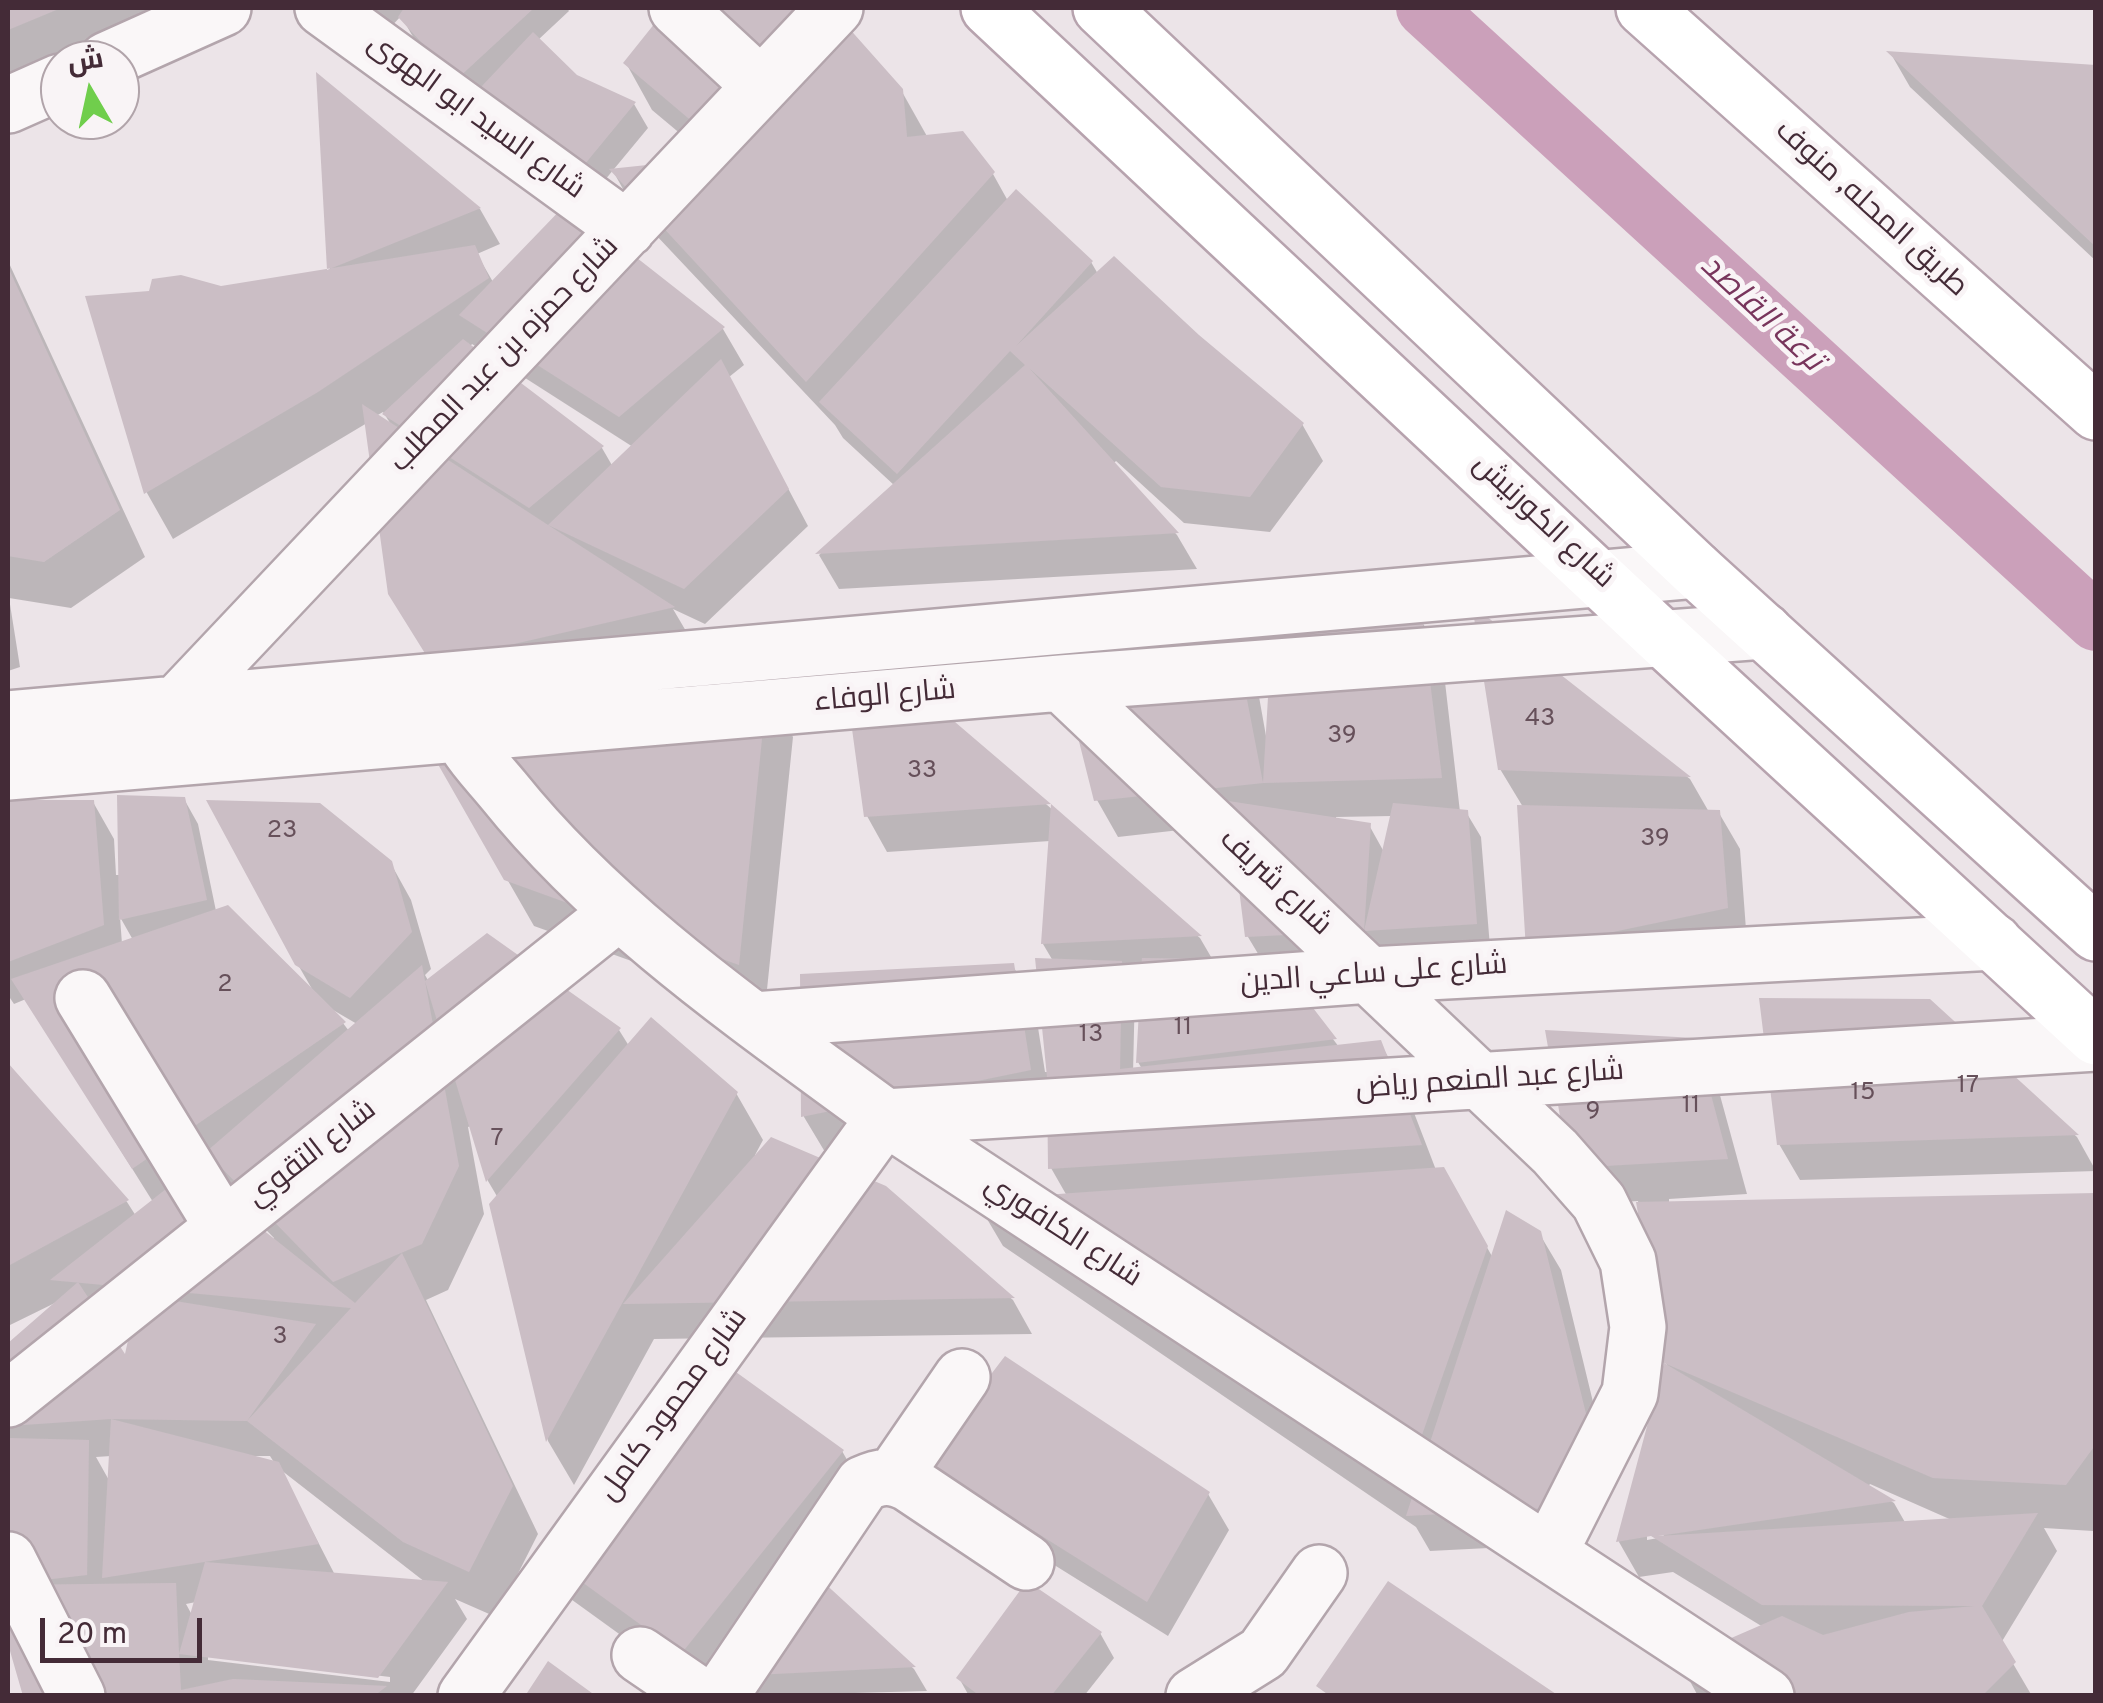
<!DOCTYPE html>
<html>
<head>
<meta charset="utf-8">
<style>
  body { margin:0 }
  #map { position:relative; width:2103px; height:1703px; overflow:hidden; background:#ece4e8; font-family:Overpass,Cairo,sans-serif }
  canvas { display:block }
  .frame { position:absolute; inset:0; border:10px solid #442b37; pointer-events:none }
  .north { position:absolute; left:40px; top:40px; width:100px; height:100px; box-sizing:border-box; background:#f9f4f6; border:2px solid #b1a4aa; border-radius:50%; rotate:351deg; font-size:28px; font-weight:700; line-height:40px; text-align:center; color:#442b37 }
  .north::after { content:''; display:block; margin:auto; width:35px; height:45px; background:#70ce4c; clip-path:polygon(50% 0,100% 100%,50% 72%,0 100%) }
  .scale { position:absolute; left:40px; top:1618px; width:162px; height:45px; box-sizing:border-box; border:5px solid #442b37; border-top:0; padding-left:12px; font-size:30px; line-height:35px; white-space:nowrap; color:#442b37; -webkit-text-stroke:8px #f9f4f6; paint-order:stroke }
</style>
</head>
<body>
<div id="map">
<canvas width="2103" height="1703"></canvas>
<div class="frame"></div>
<div class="north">ش</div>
<div class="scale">20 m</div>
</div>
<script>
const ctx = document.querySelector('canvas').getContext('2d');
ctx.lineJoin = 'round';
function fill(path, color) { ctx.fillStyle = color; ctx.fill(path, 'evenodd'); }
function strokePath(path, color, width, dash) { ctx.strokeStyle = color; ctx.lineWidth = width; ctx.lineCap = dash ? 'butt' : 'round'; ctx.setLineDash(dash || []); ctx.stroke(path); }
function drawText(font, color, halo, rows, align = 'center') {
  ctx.font = font + ' Overpass,Cairo,sans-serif'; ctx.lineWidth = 10; ctx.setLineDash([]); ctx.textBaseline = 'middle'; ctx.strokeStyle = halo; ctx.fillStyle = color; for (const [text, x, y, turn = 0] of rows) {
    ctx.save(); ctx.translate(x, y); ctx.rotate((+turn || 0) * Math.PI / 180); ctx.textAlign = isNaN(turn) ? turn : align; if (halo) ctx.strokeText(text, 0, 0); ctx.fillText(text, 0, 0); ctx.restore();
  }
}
const shadow = new Path2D(`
  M 8,8 L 201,8 L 8,86 Z
  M 336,8 L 567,8 L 569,11 L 538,40 L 576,77 L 634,104 L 648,128 L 590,198 L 416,42 L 401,16 L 377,42 Z
  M 670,8 L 827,8 L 901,90 L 928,138 L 993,174 L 1008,201 L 1091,262 L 1098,274 L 1197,337 L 1302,424 L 1323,461 L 1270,532 L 1184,523 L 1116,461 L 1113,464 L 1177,535 L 1197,569 L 839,589 L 819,555 L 895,486 L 843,438 L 835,425 L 638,216 L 613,171 L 713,161 L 652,110 L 626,63 Z
  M 1891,54 L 2096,67 L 2096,261 L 1910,87 Z
  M 318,78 L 480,209 L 500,244 L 477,254 L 493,282 L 567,206 L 723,329 L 744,365 L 729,377 L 808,526 L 705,624 L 673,609 L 693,643 L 454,698 L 367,423 L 173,539 L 147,493 L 89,298 L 221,289 L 330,271 ZM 472,344 L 483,351 L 633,447 L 613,467 L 602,448 L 470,347 ZM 383,412 L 392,426 L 376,416 Z
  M 8,261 L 145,557 L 71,608 L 9,598 L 20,667 L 8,671 Z
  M 1475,610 L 1690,779 L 1709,812 L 1719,813 L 1740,849 L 1747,943 L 1549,985 L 1523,807 L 1500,769 Z
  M 1421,620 L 1442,656 L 1460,812 L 1466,812 L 1481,837 L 1490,947 L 1282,972 L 1339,1047 L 1380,1043 L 1401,1079 L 1436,1170 L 1443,1170 L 1493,1258 L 1539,1233 L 1561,1270 L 1609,1468 L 1567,1544 L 1430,1551 L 1416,1527 L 1003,1246 L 977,1202 L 1067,1196 L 1051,1168 L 1050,1106 L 825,1152 L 804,1117 L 802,977 L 1013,966 L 1034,1002 L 1045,1072 L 1049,1072 L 1053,961 L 1043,944 L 1050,841 L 887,852 L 867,816 L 954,724 L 1200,938 L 1214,962 L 1263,962 L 1248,937 L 1233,824 L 1118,837 L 1097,800 L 1058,649 L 1258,691 L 1266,736 ZM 1392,816 L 1384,852 L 1369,825 L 1336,820 L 1336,817 ZM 1144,963 L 1138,1062 L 1142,1069 L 1133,1074 L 1135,988 L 1121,965 Z
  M 766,691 L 793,737 L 765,1009 L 534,926 L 411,712 Z
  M 184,799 L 198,824 L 216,911 L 312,989 L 297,963 L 390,862 L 411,900 L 431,969 L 425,975 L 429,982 L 619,1030 L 629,1046 L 736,1093 L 763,1140 L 755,1155 L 885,1188 L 1013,1300 L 1032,1334 L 654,1339 L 574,1485 L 548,1441 L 492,1205 L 498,1198 L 488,1181 L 471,1126 L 468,1127 L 484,1214 L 448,1290 L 426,1300 L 538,1534 L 496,1617 L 455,1599 L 467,1619 L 411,1696 L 25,1696 L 8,1635 L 8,1346 L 61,1300 L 8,1326 L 8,1067 L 127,1202 L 136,1216 L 153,1202 L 26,999 L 14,1004 L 8,995 L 8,803 L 93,802 L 114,839 L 116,875 L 121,875 ZM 120,917 L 133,940 L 122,944 ZM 333,1010 L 357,1024 L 349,1031 ZM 202,1186 L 236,1199 L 274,1238 L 272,1241 ZM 99,1318 L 135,1321 L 126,1360 ZM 111,1456 L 110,1482 L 96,1457 ZM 252,1456 L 270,1456 L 275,1464 ZM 281,1470 L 425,1582 L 335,1575 ZM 196,1602 L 192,1615 L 186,1604 ZM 208,1655 L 390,1677 L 390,1682 L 208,1660 Z
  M 1929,1001 L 2077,1137 L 2096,1171 L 1800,1180 L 1779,1144 Z
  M 1715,1077 L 1747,1194 L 1669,1199 L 1669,1204 L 2096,1196 L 2096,1527 L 2093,1531 L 2044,1528 L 2057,1551 L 2001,1643 L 2032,1696 L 1698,1696 L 1680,1663 L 1763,1627 L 1673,1572 L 1639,1577 L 1619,1542 L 1667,1363 L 1638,1201 L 1592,1204 L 1571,1168 ZM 1870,1484 L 1954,1521 L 1906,1524 L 1894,1503 L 1868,1487 ZM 1663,1532 L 1664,1537 L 1647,1540 L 1647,1534 Z
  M 842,1451 L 869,1498 L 705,1696 L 568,1597 L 541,1550 Z
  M 927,1462 L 1208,1494 L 1229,1530 L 1168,1636 L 947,1498 Z
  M 820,1583 L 914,1669 L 927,1691 L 747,1696 Z
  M 1100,1633 L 1114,1658 L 1084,1696 L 969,1696 L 959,1678 Z`);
const canal = new Path2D(`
  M 1425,8 L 2096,622`);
const building = new Path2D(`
  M 8,8 L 61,8 L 8,30 Z
  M 404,8 L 534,8 L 456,80 L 398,17 Z
  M 667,8 L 831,8 L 903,89 L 907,137 L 963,131 L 995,172 L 806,382 L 609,169 L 733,156 L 623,63 Z
  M 533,32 L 577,75 L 636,102 L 575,176 L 465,104 Z
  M 1886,51 L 2096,65 L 2096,247 Z
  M 316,72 L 481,208 L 327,270 Z
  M 1016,189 L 1093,261 L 1016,346 L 1114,256 L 1199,335 L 1304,423 L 1250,497 L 1161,487 L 1029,368 L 1179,533 L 815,554 L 1025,365 L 1010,351 L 897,474 L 819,402 Z
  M 567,203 L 725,327 L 619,417 L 459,315 Z
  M 475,245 L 489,278 L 318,392 L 144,494 L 85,296 L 149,291 L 152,279 L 181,275 L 221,286 Z
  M 8,267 L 120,510 L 44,562 L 8,556 Z
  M 463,339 L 604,446 L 529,508 L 382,414 Z
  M 721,359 L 789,489 L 684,589 L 548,525 L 675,607 L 431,663 L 388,594 L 362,404 L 548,525 Z
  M 1472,605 L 1691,777 L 1498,770 Z
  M 1422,617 L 1442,778 L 1263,783 L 1094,801 L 1055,646 L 1238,653 L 1263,783 L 1272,628 Z
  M 846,685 L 955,722 L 1051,804 L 864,817 Z
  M 767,689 L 739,965 L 504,880 L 407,710 Z
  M 117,795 L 185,797 L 207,900 L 119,920 Z
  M 8,800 L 94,800 L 104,925 L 8,962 Z
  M 206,800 L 320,803 L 392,861 L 412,932 L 350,998 L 295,965 Z
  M 1228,801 L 1371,823 L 1364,931 L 1393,803 L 1468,810 L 1477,924 L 1364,931 L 1245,937 Z
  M 1051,804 L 1202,936 L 1041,944 Z
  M 1517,805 L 1720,810 L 1728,908 L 1526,950 Z
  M 228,905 L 346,1022 L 132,1169 L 11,979 Z
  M 487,933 L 621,1028 L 486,1182 L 425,981 Z
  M 1035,958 L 1122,961 L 1120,1069 L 1381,1040 L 1422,1145 L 1048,1169 L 1047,1077 Z
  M 1142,958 L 1276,960 L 1337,1039 L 1136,1063 Z
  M 1014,963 L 1031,1070 L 801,1117 L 800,974 Z
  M 422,965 L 459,1166 L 422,1244 L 333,1282 L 206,1152 Z
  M 1759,998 L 1930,999 L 2079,1135 L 1777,1145 Z
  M 651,1017 L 738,1092 L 546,1442 L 489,1204 Z
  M 1545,1030 L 1696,1038 L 1728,1159 L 1569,1168 Z
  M 8,1063 L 129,1200 L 8,1266 Z
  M 771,1137 L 886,1186 L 1015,1298 L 623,1304 Z
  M 1444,1167 L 1488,1246 L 1402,1492 L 973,1200 Z
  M 189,1171 L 355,1303 L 402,1253 L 513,1486 L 469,1572 L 403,1542 L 247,1421 L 351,1308 L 50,1280 Z
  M 2096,1193 L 2096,1444 L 2066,1485 L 1933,1478 L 1664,1363 L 1636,1202 Z
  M 1506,1210 L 1541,1231 L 1590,1430 L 1547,1508 L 1406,1516 Z
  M 78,1282 L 125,1354 L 138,1295 L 316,1324 L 247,1421 L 111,1419 L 8,1426 L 8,1343 Z
  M 693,1341 L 844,1450 L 681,1654 L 538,1550 Z
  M 1005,1356 L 1210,1492 L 1147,1602 L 924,1462 Z
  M 1664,1363 L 1896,1501 L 1658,1536 L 2038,1513 L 1982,1606 L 2016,1662 L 1982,1696 L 1725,1696 L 1676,1662 L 1782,1616 L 1823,1635 L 1909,1612 L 1975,1606 L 1762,1605 L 1651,1536 L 1616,1542 Z
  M 111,1419 L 279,1462 L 319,1544 L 102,1578 Z
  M 8,1438 L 89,1440 L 87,1575 L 8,1584 Z
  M 205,1562 L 448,1582 L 378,1678 L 179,1654 L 181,1690 L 233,1679 L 387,1686 L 374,1696 L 23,1696 L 8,1644 L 8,1585 L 176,1583 L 179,1654 Z
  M 820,1579 L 916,1667 L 733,1676 Z
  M 1027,1581 L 1102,1632 L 1051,1696 L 980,1696 L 956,1678 Z
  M 1388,1581 L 1559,1696 L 1330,1696 L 1316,1686 Z
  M 548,1661 L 596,1696 L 525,1696 Z`);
const minor = new Path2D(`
  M 323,8 L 627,229
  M 677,8 L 761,86
  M 107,60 L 223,8
  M 8,105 L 60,82
  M 1061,683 L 1555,1152 L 1599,1202 L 1628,1261 L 1638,1327 L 1630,1393 L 1549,1553
  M 177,704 L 835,8
  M 452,708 C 459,744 480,762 503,790 C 608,921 751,1018 885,1117 L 1766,1696
  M 8,719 L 1696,570
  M 8,772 L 1061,683 L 1764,631
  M 83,998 L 223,1227
  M 754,1020 L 1370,975 L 1994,942
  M 8,1399 L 619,912
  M 894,1476 L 962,1377
  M 8,1560 L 77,1696
  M 640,1655 L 700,1696
  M 466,1696 L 885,1117 L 2096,1043
  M 720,1696 L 863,1484 C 880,1476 891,1475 908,1483 L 1026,1562
  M 1194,1696 L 1263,1653 L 1319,1573`);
const major = new Path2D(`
  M 989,8 L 1662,638 L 2096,1037
  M 1101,8 L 1696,570 L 2096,933
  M 1644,8 L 2096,412`);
const numberNames = [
  ["43",1540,720],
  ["39",1342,737],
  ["33",922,772],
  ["23",282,832],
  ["39",1655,840],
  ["2",225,986],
  ["11",1183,1029],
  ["13",1091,1036],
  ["17",1968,1087],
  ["15",1863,1094],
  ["11",1691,1107],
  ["9",1593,1113],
  ["7",497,1140],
  ["3",280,1338]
];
const streetNames = [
  ["شارع السيد ابو الهوى",475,118,36],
  ["طريق المحله, منوف",1870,210,42],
  ["شارع حمزه بن عبد المطلب",506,356,-46],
  ["شارع الكورنيش",1542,523,43],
  ["شارع الوفاء",885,698,-5],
  ["شارع شريف",1274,884,43],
  ["شارع على ساعي الدين",1374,976,-4],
  ["شارع عبد المنعم رياض",1490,1082,-4],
  ["شارع التقوي",313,1155,-38],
  ["شارع الكافوري",1062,1233,33],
  ["شارع محمود كامل",675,1406,-54]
];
const waterNames = [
  ["ترعة القاصد",1760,315,43]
];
fill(shadow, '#0003');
strokePath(canal, '#cba0ba', 58);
fill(building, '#cbbec5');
strokePath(minor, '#b3a5ac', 60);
strokePath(major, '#b7a3ae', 60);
strokePath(minor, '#faf7f8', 55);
strokePath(major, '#fff', 55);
drawText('25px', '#66505a', null, numberNames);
drawText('30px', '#442b37', '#f9f4f6', streetNames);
drawText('italic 32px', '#78355c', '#f9f4f6', waterNames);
</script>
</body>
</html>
